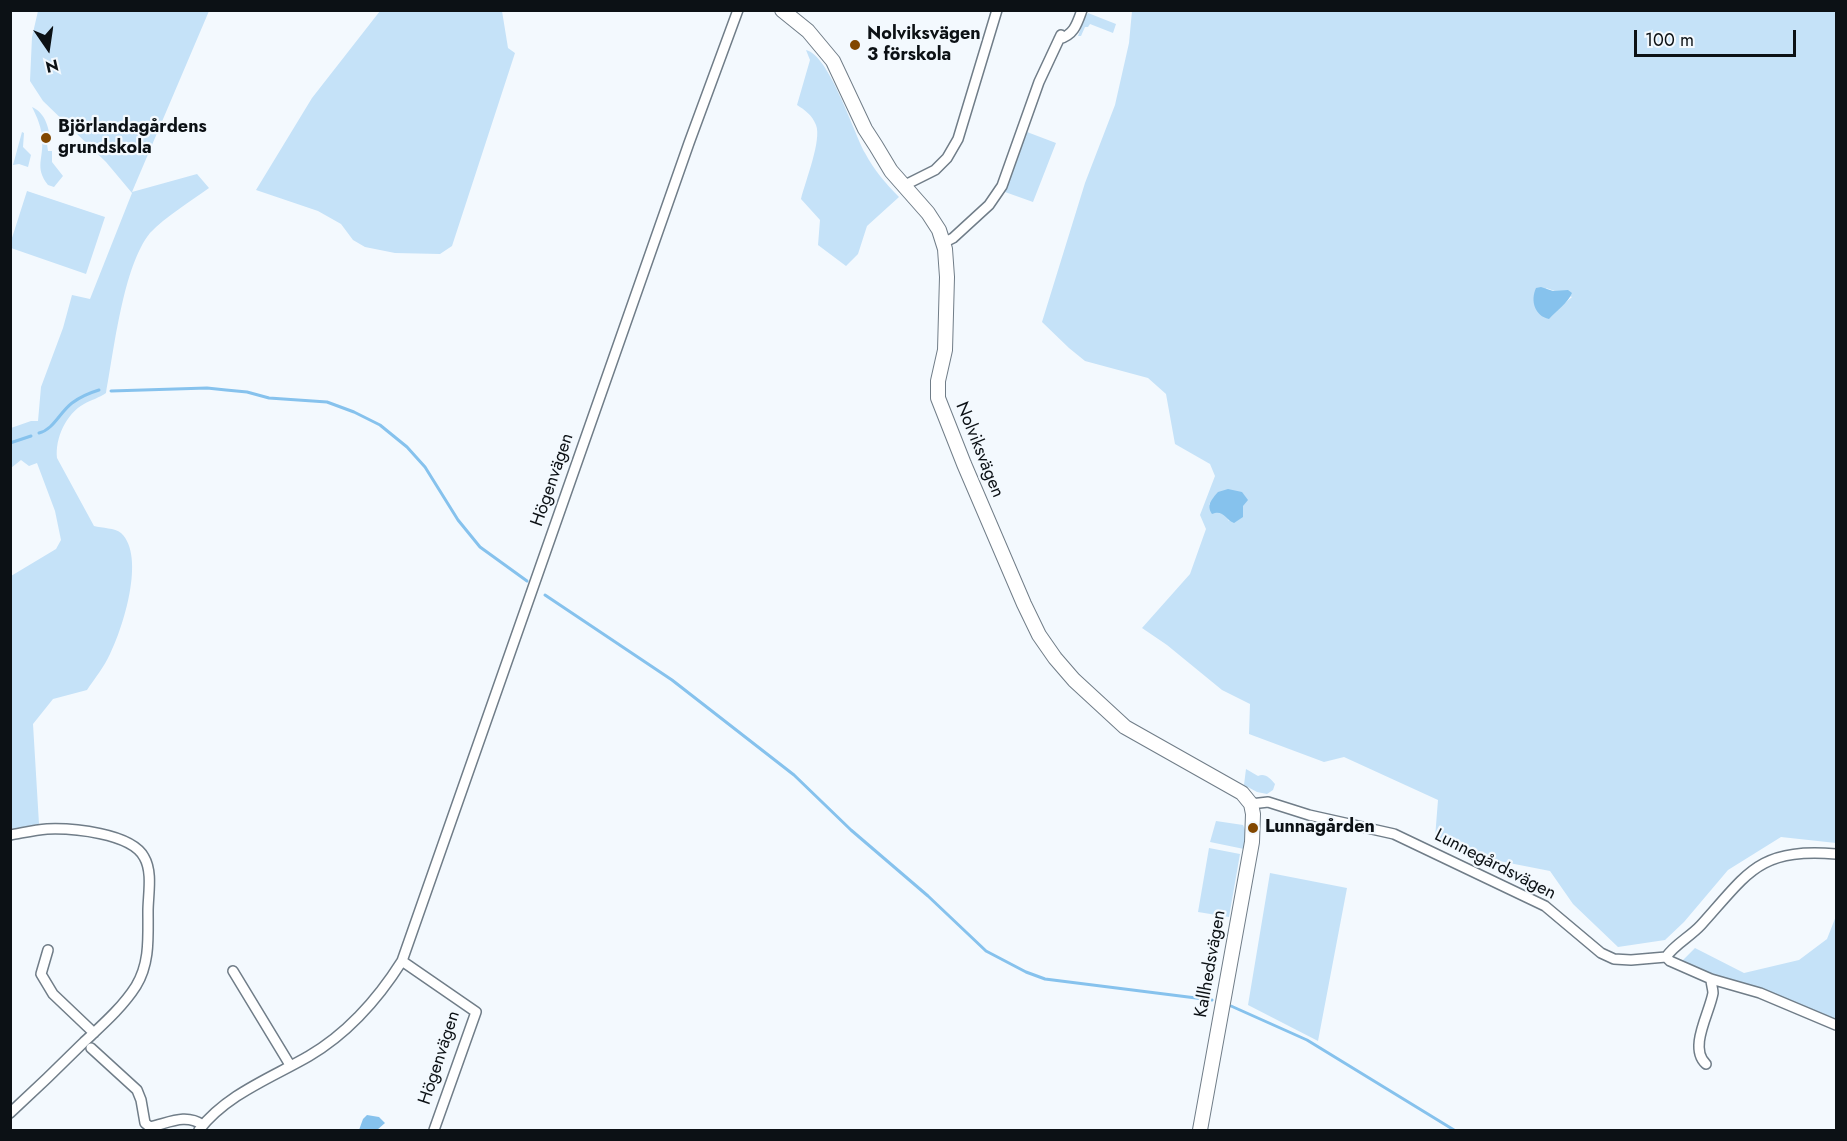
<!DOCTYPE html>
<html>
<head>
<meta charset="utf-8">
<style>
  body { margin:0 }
  #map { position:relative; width:1847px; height:1141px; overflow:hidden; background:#f3f9fe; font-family:Jost,sans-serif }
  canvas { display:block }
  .frame { position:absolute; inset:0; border:12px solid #0c1115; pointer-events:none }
  .north { position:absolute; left:18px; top:18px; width:60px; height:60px; -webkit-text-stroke:4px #f3f9fe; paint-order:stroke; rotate:167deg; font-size:16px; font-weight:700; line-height:24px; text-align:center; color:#0c1115 }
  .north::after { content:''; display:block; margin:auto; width:21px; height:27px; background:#0c1115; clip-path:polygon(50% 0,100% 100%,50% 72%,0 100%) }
  .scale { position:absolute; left:1634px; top:30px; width:162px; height:27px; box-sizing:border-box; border:3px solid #0c1115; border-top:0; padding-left:8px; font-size:18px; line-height:21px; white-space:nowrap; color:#0c1115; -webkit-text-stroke:4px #f3f9fe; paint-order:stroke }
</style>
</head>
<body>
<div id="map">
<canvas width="1847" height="1141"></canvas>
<div class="frame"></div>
<div class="north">N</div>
<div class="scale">100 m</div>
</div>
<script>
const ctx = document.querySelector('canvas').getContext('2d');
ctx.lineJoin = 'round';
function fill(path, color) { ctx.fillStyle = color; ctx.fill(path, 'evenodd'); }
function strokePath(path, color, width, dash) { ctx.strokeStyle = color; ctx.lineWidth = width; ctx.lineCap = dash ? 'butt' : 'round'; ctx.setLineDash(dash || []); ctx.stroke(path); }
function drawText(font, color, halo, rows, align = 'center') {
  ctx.font = font + ' Jost,sans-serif'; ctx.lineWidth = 4.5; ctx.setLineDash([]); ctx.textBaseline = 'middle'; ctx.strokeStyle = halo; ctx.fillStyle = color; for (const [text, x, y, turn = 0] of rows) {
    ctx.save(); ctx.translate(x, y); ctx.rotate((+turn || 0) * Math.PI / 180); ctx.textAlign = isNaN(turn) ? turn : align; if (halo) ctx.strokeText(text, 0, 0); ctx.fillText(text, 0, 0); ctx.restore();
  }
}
const green = new Path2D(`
  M 38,11 L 209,11 L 132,192 L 197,174 L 209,188 C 191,201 165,217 150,233 C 123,266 114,351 106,393 C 99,398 91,400 84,404 C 66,414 55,438 57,458 L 94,526 C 102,528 115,528 121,533 C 146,556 123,628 110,654 C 104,667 95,678 87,690 L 53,699 L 33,724 L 39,824 L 11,829 L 11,576 L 56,549 L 61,540 L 55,511 L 37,463 L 29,466 L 21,460 L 11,468 L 11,428 L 31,421 L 38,421 L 41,387 L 63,328 L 72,295 L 90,299 L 132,193 L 106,162 L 43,101 L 30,81 L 32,37 Z
  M 380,11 L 502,11 L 508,48 L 515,53 L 452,246 L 440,254 L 395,253 L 365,247 L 353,240 L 341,224 L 318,211 L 256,190 L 312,98 Z
  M 1132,11 L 1836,11 L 1836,843 L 1781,837 L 1728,870 L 1684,922 L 1665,940 L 1618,947 L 1573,904 L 1550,871 L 1494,860 L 1435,838 L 1438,800 L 1344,757 L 1324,762 L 1249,734 L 1250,704 L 1222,690 L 1167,645 L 1142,628 L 1190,574 L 1206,529 L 1200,515 L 1215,476 L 1210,464 L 1175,444 L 1166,394 L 1148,378 L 1085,361 L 1069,348 L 1042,322 L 1085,183 L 1115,105 L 1129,43 ZM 1546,288 L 1572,297 L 1558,309 ZM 1232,491 L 1237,491 L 1244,504 L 1229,521 C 1224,513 1216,511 1209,504 Z
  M 1088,13 L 1116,24 L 1113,33 L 1090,24 L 1088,27 L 1085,27 L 1081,36 L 1078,36 L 1085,17 Z
  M 806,50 C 829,55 853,131 865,153 C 874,170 886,184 899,197 L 867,226 L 858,254 L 846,266 L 818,245 L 820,220 L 801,199 C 805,182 822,140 816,125 C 812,115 805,110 797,105 L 810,60 Z
  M 32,107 C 46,113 49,129 51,143 L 47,144 L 48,151 L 52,151 L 52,162 L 63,176 L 54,187 L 48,185 C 34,167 44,159 42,139 C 42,128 37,117 32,107 Z
  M 22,132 L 24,133 L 23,147 L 31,155 L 28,167 L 19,164 L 13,165 Z
  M 1027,132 L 1056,143 L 1033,202 L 1005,192 Z
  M 27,191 L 105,217 L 86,274 L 11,248 L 11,241 Z
  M 1246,769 L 1258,776 C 1265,773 1270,778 1275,784 L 1273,790 L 1267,794 L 1257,792 L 1244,785 Z
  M 1216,821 L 1243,825 L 1246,832 L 1244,849 L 1210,842 Z
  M 1209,848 L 1240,854 L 1229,917 L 1198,912 Z
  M 1270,873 L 1347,888 L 1318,1041 L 1248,1005 Z
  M 1836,916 L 1836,1019 L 1773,994 L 1712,975 L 1682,961 L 1695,948 L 1744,973 L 1799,960 L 1827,939 Z`);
const water = new Path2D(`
  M 1541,287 L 1553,291 L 1568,290 L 1572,293 C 1567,304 1557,310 1549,319 C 1535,316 1530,301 1536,288 Z
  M 1228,489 L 1242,492 L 1248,500 L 1243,506 L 1243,517 L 1234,523 C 1225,519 1223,509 1212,514 C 1206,505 1212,499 1218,492 Z
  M 367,1115 L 379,1117 L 385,1123 L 377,1130 L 359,1130 L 363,1119 Z`);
const stream = new Path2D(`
  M 111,391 L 207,388 L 226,390 L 247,392 L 269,398 L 327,402 L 354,412 L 380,425 L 407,447 L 425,467 L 458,520 L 480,547 L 527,581
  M 39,433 C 53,430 60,412 72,403 C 80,397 89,393 99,390
  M 10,443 L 31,436
  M 545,595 L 672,680 L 794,775 L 851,830 L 928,896 L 986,951 L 1026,972 L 1045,979 L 1212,1000
  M 1231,1006 L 1307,1040 L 1454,1130`);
const street = new Path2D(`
  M 1059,39 C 1074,35 1077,24 1082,10
  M 905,185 L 935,170 L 947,158 L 958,139 L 997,10
  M 943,243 L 953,238 L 989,205 L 1002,186 L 1039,82 L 1061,35
  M 1251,804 L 1268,802 L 1309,815 L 1394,834 L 1545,906 L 1601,953 L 1614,959 L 1631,960 L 1666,957 L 1670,961 L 1711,979 L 1760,993 L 1836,1025
  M 10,835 C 22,833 35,830 47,829 C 72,828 131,833 144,857 C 153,872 148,895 148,911 C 148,938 150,963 136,986 C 122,1008 101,1026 83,1043 C 59,1067 35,1090 10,1113
  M 48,950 L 41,974 L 53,994 L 94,1033
  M 1666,957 C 1675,944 1690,937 1701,925 C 1749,872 1758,848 1836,854
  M 402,961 L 476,1012 L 434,1130
  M 233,971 L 290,1065
  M 91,1048 L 137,1090 L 141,1100 L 145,1123 L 150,1127 C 169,1123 185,1113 203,1125
  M 1706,1064 C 1688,1048 1710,1012 1713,993 C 1713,989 1711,984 1711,979
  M 199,1130 C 227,1094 271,1078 309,1056 C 348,1033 378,999 402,961 L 689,143 L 738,10`);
const secondary = new Path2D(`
  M 782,10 L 808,31 L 833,61 L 865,129 L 876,146 L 891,171 L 928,213 L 939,230 L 945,249 L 947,277 L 945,350 L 938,381 L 938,398 L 964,464 L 1024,604 L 1039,635 L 1055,658 L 1074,680 L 1125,727 L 1242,793 L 1251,804 L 1253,814 L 1252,842 L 1200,1130`);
const markers = [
  [855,45,6,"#824700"],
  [46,138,6,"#824700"],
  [1253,828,6,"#824700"]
];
const poiNames = [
  ["Nolviksvägen",867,35],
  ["3 förskola",867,56],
  ["Björlandagårdens",58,128],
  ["grundskola",58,149],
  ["Lunnagården",1265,828]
];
const streetNames = [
  ["Nolviksvägen",979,450,68],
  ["Högenvägen",553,480,-71],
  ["Lunnegårdsvägen",1495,865,27],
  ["Kallhedsvägen",1211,964,-80],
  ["Högenvägen",440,1058,-72]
];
fill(green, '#c5e2f8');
fill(water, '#86c2ed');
strokePath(stream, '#86c2ed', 3);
strokePath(street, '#707d88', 12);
strokePath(secondary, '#707d88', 16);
strokePath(street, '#fff', 9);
strokePath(secondary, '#fff', 14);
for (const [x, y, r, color] of markers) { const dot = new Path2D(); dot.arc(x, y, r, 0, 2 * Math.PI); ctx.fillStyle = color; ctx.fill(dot); strokePath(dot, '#f3f9fe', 2); }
drawText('bold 18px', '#0c1115', '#f3f9fe', poiNames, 'left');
drawText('18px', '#0c1115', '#f3f9fe', streetNames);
</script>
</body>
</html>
